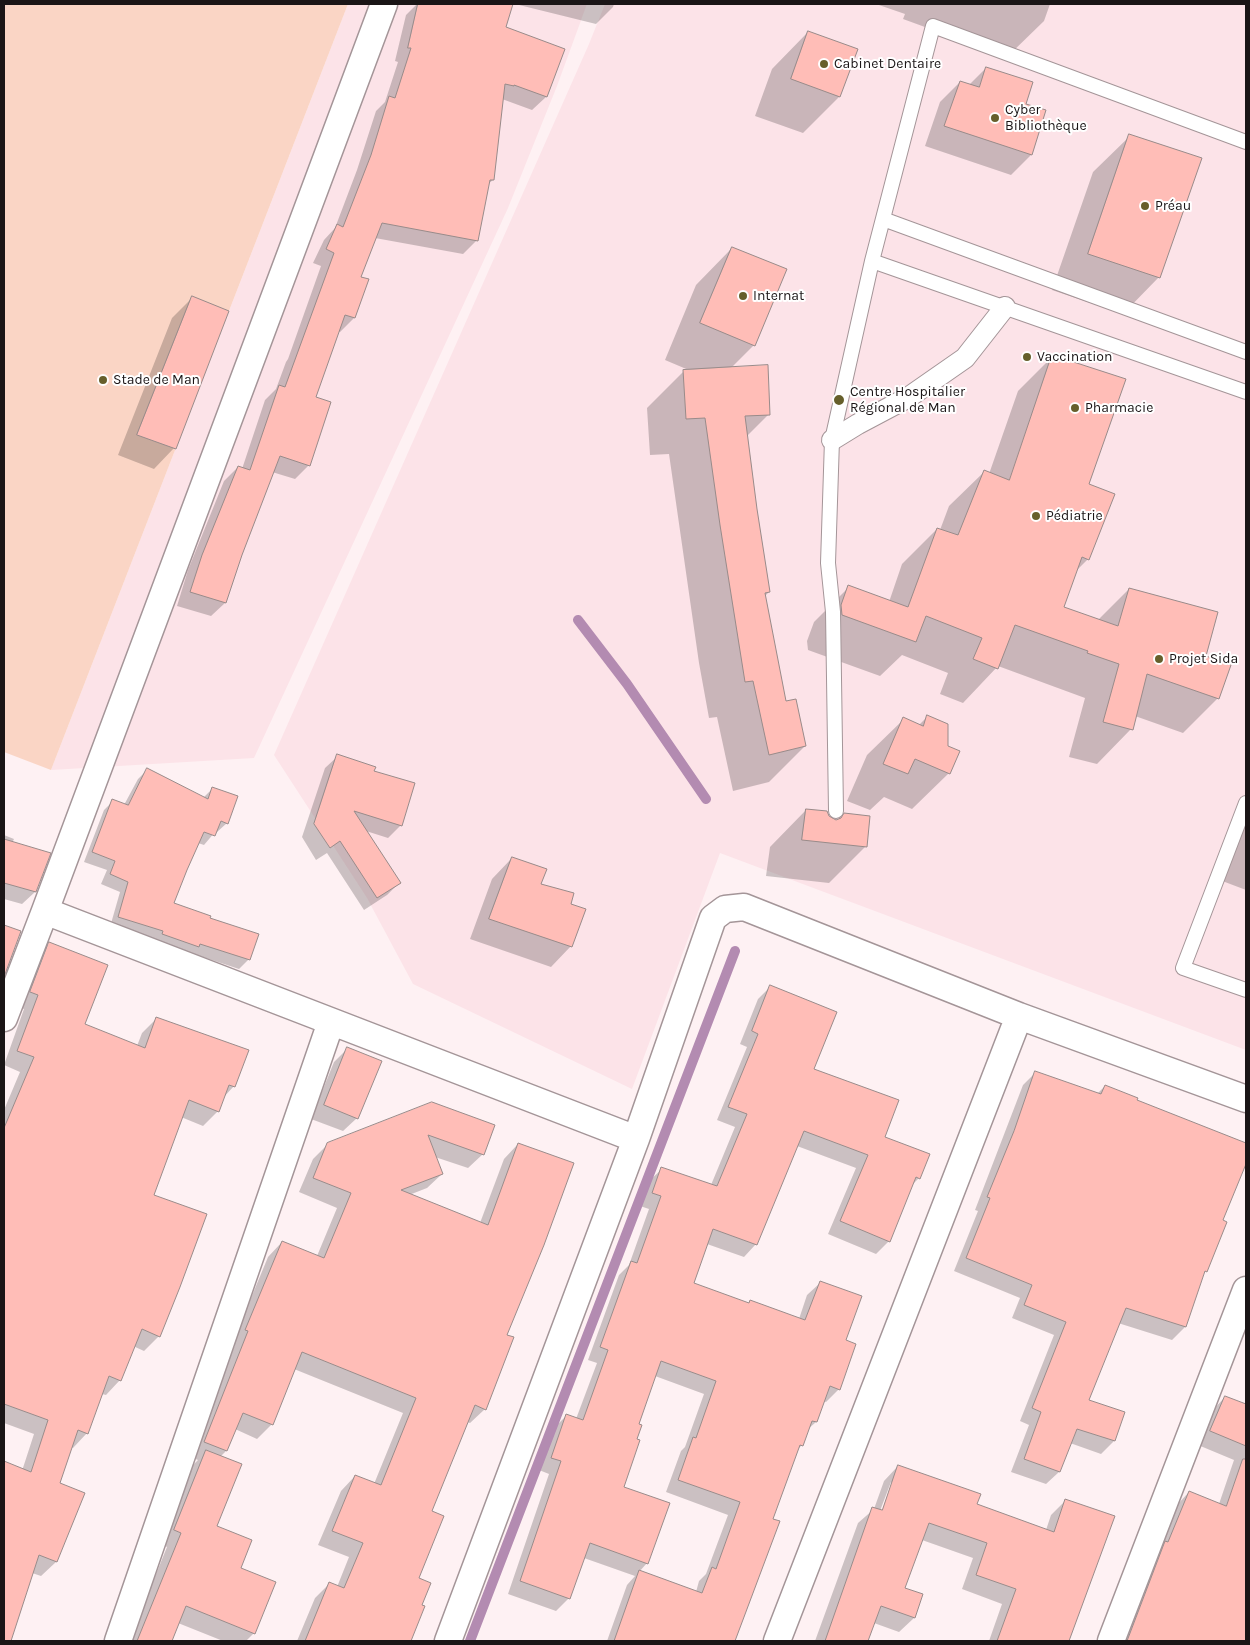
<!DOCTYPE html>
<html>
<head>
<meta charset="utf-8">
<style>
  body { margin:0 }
  #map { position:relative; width:1250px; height:1645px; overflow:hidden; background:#fef1f3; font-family:Karla,sans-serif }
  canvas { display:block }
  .frame { position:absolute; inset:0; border:5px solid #1a1516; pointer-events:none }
</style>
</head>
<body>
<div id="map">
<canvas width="1250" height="1645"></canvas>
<div class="frame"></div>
</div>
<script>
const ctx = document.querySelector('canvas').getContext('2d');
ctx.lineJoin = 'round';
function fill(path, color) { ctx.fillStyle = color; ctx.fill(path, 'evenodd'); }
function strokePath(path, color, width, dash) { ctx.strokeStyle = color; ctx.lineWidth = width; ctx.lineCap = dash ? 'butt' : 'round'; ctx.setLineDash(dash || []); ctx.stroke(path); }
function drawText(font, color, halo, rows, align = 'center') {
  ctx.font = font + ' Karla,sans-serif'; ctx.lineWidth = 4; ctx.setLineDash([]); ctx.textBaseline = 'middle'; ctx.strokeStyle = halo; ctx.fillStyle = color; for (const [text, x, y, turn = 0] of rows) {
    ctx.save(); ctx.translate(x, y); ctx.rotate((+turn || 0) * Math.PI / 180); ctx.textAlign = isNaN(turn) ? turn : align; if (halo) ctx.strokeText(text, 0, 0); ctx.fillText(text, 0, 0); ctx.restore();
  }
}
const built = new Path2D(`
  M 348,4 L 587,4 L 557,86 L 508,208 L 254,758 L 51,770 Z
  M 605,4 L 1246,4 L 1246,1050 L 720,853 L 632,1089 L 413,984 L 367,898 L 274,755 L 589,44 Z`);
const green = new Path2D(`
  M 4,4 L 348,4 L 51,770 L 4,752 Z`);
const shadow = new Path2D(`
  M 417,4 L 427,4 L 530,36 L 546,97 L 532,110 L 502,99 L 493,180 L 488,184 L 477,240 L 463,254 L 375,238 L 360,278 L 367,280 L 354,318 L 340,332 L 338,331 L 315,398 L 329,403 L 308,466 L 295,479 L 272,472 L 240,554 L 225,603 L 211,616 L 177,606 L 188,570 L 224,481 L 238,467 L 242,469 L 265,400 L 276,389 L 286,362 L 288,359 L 321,266 L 313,263 L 324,240 L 335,228 L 357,170 L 376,111 L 385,102 L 398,62 L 395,61 L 406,15 Z
  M 515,4 L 614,4 L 613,7 L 596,24 Z
  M 876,4 L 1050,4 L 1044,21 L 1007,57 L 903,19 L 905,14 Z
  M 808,32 L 839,97 L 803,133 L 755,116 L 772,69 Z
  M 986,68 L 1025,104 L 1031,155 L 1011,175 L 925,146 L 940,102 L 960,82 L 969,85 Z
  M 1130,136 L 1159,277 L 1123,314 L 1052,290 L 1093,172 Z
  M 732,248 L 754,345 L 730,369 L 769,414 L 746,437 L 769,592 L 765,596 L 785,703 L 805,746 L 769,782 L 733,791 L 717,717 L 709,718 L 699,663 L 669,454 L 650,455 L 647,408 L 684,371 L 691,371 L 665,360 L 696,285 Z
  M 192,298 L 227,312 L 174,448 L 154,469 L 118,455 L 172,318 Z
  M 1053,356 L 1088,485 L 1088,559 L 1076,571 L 1063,608 L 1098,620 L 1129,589 L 1204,657 L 1218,698 L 1183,733 L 1135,716 L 1131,729 L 1097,764 L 1069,757 L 1085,698 L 998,666 L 963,703 L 940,694 L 948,673 L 902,655 L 880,676 L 808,650 L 807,641 L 814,622 L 849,587 L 889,602 L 902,564 L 937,529 L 940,530 L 949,506 L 984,472 L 989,474 L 1018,391 Z
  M 927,717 L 949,773 L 912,809 L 884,797 L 870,810 L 847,801 L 867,755 L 904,719 L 919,725 Z
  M 338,756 L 373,772 L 401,825 L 388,838 L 366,831 L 399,883 L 387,895 L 364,910 L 327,853 L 316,860 L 302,837 L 325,768 Z
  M 147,770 L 203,798 L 213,788 L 227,823 L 217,832 L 215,832 L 204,845 L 198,843 L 172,904 L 249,959 L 239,969 L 191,953 L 189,956 L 110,927 L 120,892 L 101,884 L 107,870 L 84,862 L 104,810 L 113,801 L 124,805 L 138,779 Z
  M 1246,807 L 1246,890 L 1217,879 Z
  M 806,810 L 828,817 L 836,821 L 845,814 L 866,846 L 829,883 L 766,876 L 770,847 Z
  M 4,835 L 14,839 L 12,843 L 49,854 L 35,892 L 22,904 L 4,899 Z
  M 512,858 L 540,884 L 569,904 L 571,946 L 551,967 L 470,939 L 492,879 Z
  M 49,944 L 83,1024 L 137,1046 L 142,1033 L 156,1019 L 234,1086 L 223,1098 L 218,1111 L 203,1126 L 181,1117 L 152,1196 L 159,1336 L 144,1351 L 133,1346 L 120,1380 L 106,1395 L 102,1394 L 87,1433 L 73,1448 L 71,1447 L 59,1484 L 83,1493 L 56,1562 L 41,1576 L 32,1573 L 9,1641 L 4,1641 L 4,1502 L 10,1485 L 21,1474 L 34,1434 L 4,1423 L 4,1110 L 20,1072 L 4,1065 L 24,1009 L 16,1007 L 35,958 Z
  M 771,986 L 812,1069 L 883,1138 L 919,1178 L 911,1186 L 889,1241 L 876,1254 L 828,1234 L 856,1168 L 797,1146 L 756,1244 L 744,1257 L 707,1244 L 692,1284 L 748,1304 L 799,1319 L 807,1295 L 820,1283 L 844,1341 L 839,1389 L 826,1402 L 823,1401 L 816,1422 L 807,1430 L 802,1445 L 797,1450 L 772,1520 L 756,1579 L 734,1641 L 607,1641 L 627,1585 L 635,1576 L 584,1558 L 569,1598 L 556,1611 L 508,1594 L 549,1474 L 539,1470 L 554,1428 L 566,1416 L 576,1419 L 597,1363 L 588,1360 L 619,1275 L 629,1265 L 649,1209 L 640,1206 L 649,1181 L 662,1169 L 711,1185 L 735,1127 L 717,1120 L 747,1047 L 740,1044 L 758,999 ZM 655,1376 L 704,1394 L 685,1447 L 681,1451 L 666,1492 L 728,1515 L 706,1574 L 699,1581 L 696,1592 L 639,1572 L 647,1563 L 622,1488 L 637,1424 Z
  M 348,1048 L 357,1118 L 343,1131 L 311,1119 L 334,1062 Z
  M 1036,1072 L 1097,1094 L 1105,1086 L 1135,1101 L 1246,1144 L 1246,1161 L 1222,1221 L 1206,1271 L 1202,1275 L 1185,1327 L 1172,1340 L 1118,1323 L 1087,1400 L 1124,1413 L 1114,1441 L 1101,1454 L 1070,1443 L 1059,1472 L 1046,1484 L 1011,1472 L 1029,1425 L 1020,1421 L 1054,1335 L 1012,1318 L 1020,1298 L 954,1271 L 978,1211 L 975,1210 L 1023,1085 Z
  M 432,1104 L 483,1154 L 468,1168 L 435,1157 L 442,1174 L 427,1188 L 409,1195 L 480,1223 L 504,1159 L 518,1144 L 506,1335 L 485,1409 L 470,1423 L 467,1422 L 430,1512 L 417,1579 L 429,1584 L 406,1641 L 297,1641 L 315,1598 L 329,1584 L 337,1587 L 349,1557 L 318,1545 L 341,1491 L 355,1476 L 374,1484 L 403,1413 L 294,1369 L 272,1424 L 257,1439 L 235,1429 L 226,1451 L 220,1457 L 215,1527 L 239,1568 L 254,1633 L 246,1641 L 223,1641 L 178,1623 L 171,1641 L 129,1641 L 167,1547 L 161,1544 L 192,1466 L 198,1460 L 190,1457 L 235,1345 L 232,1344 L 268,1257 L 282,1242 L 317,1256 L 337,1208 L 299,1192 L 313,1159 L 328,1144 Z
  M 1225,1397 L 1246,1406 L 1246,1513 L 1237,1510 L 1231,1528 L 1246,1534 L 1246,1641 L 1120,1641 L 1177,1505 L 1189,1492 L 1219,1504 L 1234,1460 L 1198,1445 L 1212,1411 Z
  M 898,1466 L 976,1505 L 1046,1530 L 1051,1515 L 1066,1500 L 1113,1517 L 1069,1641 L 989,1641 L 1002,1604 L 962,1589 L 973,1558 L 922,1540 L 904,1588 L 922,1595 L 914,1618 L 899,1632 L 874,1623 L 867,1641 L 815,1641 L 858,1523 L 874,1509 L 884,1481 ZM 891,1482 L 893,1482 L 881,1516 L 878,1516 Z`);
const stream = new Path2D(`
  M 578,620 L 627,684 L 706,799
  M 470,1641 L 735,951`);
const building = new Path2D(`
  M 418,4 L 513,4 L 506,27 L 565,49 L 547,97 L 514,85 L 514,86 L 505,84 L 494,180 L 490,180 L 478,241 L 382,223 L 361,277 L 369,279 L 355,318 L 345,315 L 316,397 L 331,402 L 310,466 L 280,456 L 242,555 L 226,603 L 190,592 L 202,555 L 238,466 L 250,470 L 279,385 L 285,387 L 334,253 L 326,249 L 337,224 L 343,227 L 371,155 L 389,96 L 395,98 L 411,48 L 408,48 Z
  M 808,31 L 858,49 L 840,97 L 791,79 Z
  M 986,67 L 1033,82 L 1026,104 L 1046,110 L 1032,155 L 944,126 L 960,81 L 979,87 Z
  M 1129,134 L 1202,158 L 1160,278 L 1088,254 Z
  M 732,247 L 787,269 L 755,346 L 700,323 Z
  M 192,296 L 229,311 L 176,449 L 137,435 Z
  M 1052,355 L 1126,379 L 1089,484 L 1115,494 L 1089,560 L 1082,557 L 1064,607 L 1118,626 L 1129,588 L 1218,612 L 1206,656 L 1231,665 L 1219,699 L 1147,674 L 1133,730 L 1103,722 L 1119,664 L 1087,653 L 1088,651 L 1015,625 L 998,669 L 973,659 L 982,638 L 926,616 L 916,642 L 842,615 L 841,605 L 848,585 L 908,607 L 937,528 L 958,535 L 984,470 L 1009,480 Z
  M 768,365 L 770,415 L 745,416 L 757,509 L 770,592 L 765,593 L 786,701 L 796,699 L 806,746 L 769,755 L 753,681 L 745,682 L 720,525 L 705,418 L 686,419 L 683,370 Z
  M 927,715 L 948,724 L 948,746 L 960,751 L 950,774 L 915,759 L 908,774 L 883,764 L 903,717 L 923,726 Z
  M 337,754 L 376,767 L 374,771 L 415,783 L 402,826 L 354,811 L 401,883 L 377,898 L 340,841 L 330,848 L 314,824 Z
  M 147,768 L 208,799 L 212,787 L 238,796 L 228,824 L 221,821 L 215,836 L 204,832 L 187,870 L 174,903 L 211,916 L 210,918 L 259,934 L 250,960 L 200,944 L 199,947 L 162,934 L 163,931 L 118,917 L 128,882 L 110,874 L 115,861 L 92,852 L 112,799 L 128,805 Z
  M 806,809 L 827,811 L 829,816 L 836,820 L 841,818 L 844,813 L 870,816 L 867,847 L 802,840 Z
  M 4,839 L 51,853 L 36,892 L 4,883 Z
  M 512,857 L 547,869 L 541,884 L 574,893 L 571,904 L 586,909 L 572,947 L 489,919 Z
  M 4,925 L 21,931 L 4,977 Z
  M 49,942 L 108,965 L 85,1024 L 145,1048 L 156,1017 L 249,1050 L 235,1087 L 229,1085 L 219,1112 L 189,1100 L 154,1195 L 207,1214 L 180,1287 L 160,1337 L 142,1329 L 121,1381 L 109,1376 L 88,1434 L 78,1430 L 60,1483 L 85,1493 L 57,1562 L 39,1555 L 11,1641 L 4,1641 L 4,1461 L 31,1472 L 48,1420 L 4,1404 L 4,1128 L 34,1057 L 17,1051 L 38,995 L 30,992 Z
  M 770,985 L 837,1012 L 814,1069 L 899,1100 L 885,1137 L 930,1154 L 920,1179 L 916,1177 L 890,1242 L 840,1221 L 868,1155 L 804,1131 L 757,1245 L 713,1229 L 694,1283 L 749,1303 L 750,1300 L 805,1320 L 820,1281 L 862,1296 L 846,1340 L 856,1344 L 840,1390 L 830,1386 L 817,1422 L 812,1421 L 803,1446 L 800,1445 L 773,1519 L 780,1521 L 735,1641 L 614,1641 L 639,1570 L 702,1593 L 712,1567 L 716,1569 L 740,1502 L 678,1480 L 693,1437 L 696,1438 L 716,1381 L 661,1361 L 639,1424 L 642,1425 L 637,1439 L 640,1440 L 624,1487 L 670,1503 L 648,1564 L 590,1543 L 570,1599 L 520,1581 L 561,1461 L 551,1458 L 566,1414 L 583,1420 L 608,1350 L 600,1347 L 631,1261 L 637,1263 L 661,1196 L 652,1193 L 661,1167 L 717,1186 L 747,1114 L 728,1107 L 758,1034 L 752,1031 Z
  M 347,1047 L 382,1061 L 358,1119 L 324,1105 Z
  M 1035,1071 L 1101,1094 L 1105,1085 L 1138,1098 L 1137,1100 L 1246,1143 L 1246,1164 L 1223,1220 L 1227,1222 L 1207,1272 L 1205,1271 L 1186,1327 L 1126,1308 L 1089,1400 L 1125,1412 L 1115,1441 L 1077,1429 L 1060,1472 L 1024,1459 L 1041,1412 L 1032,1408 L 1066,1322 L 1024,1305 L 1032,1285 L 966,1258 L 990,1198 L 987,1197 L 1014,1131 Z
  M 432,1102 L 495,1125 L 484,1155 L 428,1135 L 443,1174 L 401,1190 L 488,1225 L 518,1143 L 574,1163 L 544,1245 L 507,1335 L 514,1337 L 486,1410 L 475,1405 L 432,1511 L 444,1516 L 419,1578 L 431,1583 L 422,1605 L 425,1606 L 411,1641 L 305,1641 L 329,1582 L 344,1588 L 363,1543 L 332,1531 L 355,1475 L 381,1485 L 416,1398 L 302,1352 L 273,1425 L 243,1413 L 227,1451 L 204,1442 L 248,1331 L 245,1330 L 282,1241 L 324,1258 L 351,1193 L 313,1178 L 327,1143 Z
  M 1225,1396 L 1246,1404 L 1246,1446 L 1210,1431 Z
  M 206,1450 L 242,1464 L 217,1526 L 252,1540 L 241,1568 L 276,1582 L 255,1634 L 186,1606 L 172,1641 L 137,1641 L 181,1533 L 174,1530 Z
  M 1243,1459 L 1246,1459 L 1246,1641 L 1127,1641 L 1165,1541 L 1168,1542 L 1189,1491 L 1226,1506 Z
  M 898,1465 L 981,1494 L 977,1504 L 1054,1532 L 1065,1499 L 1115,1516 L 1069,1641 L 997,1641 L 1016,1589 L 976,1575 L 987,1543 L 929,1523 L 905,1588 L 923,1594 L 915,1618 L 881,1606 L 868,1641 L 825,1641 L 872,1507 L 882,1510 Z`);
const service = new Path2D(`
  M 883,219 L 1246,352
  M 872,261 L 1246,392
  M 1246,803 L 1183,968 L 1246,990
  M 836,811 L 833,612 L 828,563 L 832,440 L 872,261 L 933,26 L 1246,142`);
const pedestrian = new Path2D(`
  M 832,440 L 858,424 L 909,397 L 965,358 L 1005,307`);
const minor = new Path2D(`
  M 45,911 L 636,1139
  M 4,1018 L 45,911 L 384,4
  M 118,1641 L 331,1022
  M 448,1641 L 636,1139 L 713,918 L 725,909 L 744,907 L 1019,1016 L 1246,1099
  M 777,1641 L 1019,1016
  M 1111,1641 L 1246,1290`);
const markers = [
  [824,64,5,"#665f2b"],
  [995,118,5,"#665f2b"],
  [1145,206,5,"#665f2b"],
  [743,296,5,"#665f2b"],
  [1027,357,5,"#665f2b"],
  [103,380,5,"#665f2b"],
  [839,400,6,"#665f2b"],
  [1075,408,5,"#665f2b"],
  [1036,516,5,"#665f2b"],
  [1159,659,5,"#665f2b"]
];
const poiNames = [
  ["Cabinet Dentaire",834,64],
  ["Cyber",1005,110],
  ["Bibliothèque",1005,126],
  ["Préau",1155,206],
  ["Internat",753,296],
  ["Vaccination",1037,357],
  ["Stade de Man",113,380],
  ["Centre Hospitalier",850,392],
  ["Régional de Man",850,408],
  ["Pharmacie",1085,408],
  ["Pédiatrie",1046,516],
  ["Projet Sida",1169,659]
];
fill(built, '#fce3e8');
fill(green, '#fad5c5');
fill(shadow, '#0003');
strokePath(stream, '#b38bb1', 10);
fill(building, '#ffbdb7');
strokePath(building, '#998b8a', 1);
strokePath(service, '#a49598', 16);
strokePath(pedestrian, '#a49598', 22);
strokePath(minor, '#a49598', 29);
strokePath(service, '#fff', 14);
strokePath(pedestrian, '#fff', 20);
strokePath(minor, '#fff', 26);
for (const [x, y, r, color] of markers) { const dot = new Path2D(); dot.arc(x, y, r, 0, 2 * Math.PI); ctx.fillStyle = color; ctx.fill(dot); strokePath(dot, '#fff', 2); }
drawText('14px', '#1a1516', '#fff', poiNames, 'left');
</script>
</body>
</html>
